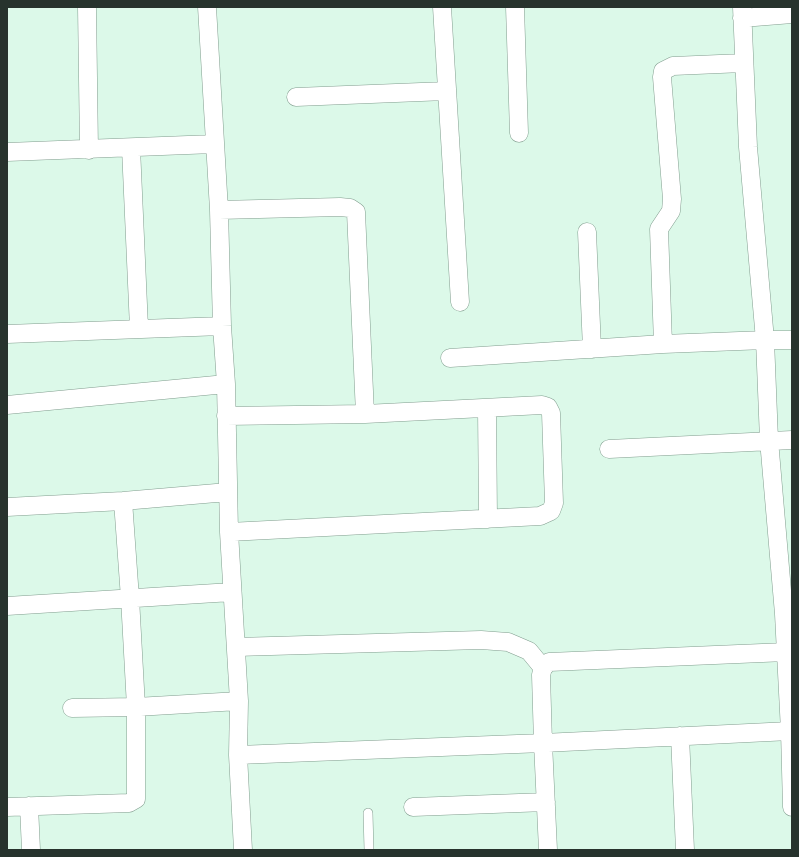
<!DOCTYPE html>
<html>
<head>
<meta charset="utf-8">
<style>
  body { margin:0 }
  #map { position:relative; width:799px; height:857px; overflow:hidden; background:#dcf9e9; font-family:"DejaVu Sans",sans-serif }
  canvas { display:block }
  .frame { position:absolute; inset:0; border:8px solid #27332d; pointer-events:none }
</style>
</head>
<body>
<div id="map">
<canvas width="799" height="857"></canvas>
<div class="frame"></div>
</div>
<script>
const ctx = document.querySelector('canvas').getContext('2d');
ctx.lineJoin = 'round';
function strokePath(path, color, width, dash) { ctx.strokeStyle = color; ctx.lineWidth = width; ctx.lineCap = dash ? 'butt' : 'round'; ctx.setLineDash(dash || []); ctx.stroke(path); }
const service = new Path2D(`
  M 368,813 L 369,850`);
const minor = new Path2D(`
  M 87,7 L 89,150
  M 207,7 L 219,210 L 222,326 L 226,384 L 229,532 L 239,701 L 238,755 L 243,850
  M 442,7 L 460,302
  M 515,7 L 519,133
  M 742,7 L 748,147 L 765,340 L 792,340
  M 742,18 L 792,14
  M 296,97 L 446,91
  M 131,148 L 139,328
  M 7,152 L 214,144
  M 219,210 L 340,207 L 350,208 L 356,212 L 365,414
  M 587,232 L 592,349
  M 7,334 L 222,326
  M 663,344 L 659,229 L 671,211 L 672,199 L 662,77 L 663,71 L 673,66 L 743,63
  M 450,358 L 663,344 L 765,340 L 769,440 L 784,614 L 792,613
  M 7,405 L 226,384
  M 487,408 L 488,519
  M 226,416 L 365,414 L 542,405 L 548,407 L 551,413 L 554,503 L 551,511 L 540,516 L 229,532
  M 609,449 L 792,440
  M 7,507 L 123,501 L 228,492
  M 7,606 L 232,592
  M 784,614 L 790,731
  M 236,647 L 481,640 L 508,642 L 529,651 L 543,668
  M 72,708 L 136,707 L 239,701
  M 680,736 L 685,850
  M 238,755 L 543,743 L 541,675 L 543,668 L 549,662 L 786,652
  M 29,806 L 31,850
  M 7,807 L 129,803 L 136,799 L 136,707 L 130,598 L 123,501
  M 413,807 L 546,802
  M 548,850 L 543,743 L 790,731 L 792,807`);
strokePath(service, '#819d8e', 10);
strokePath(minor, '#819d8e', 19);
strokePath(service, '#fff', 9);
strokePath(minor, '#fff', 18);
</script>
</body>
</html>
